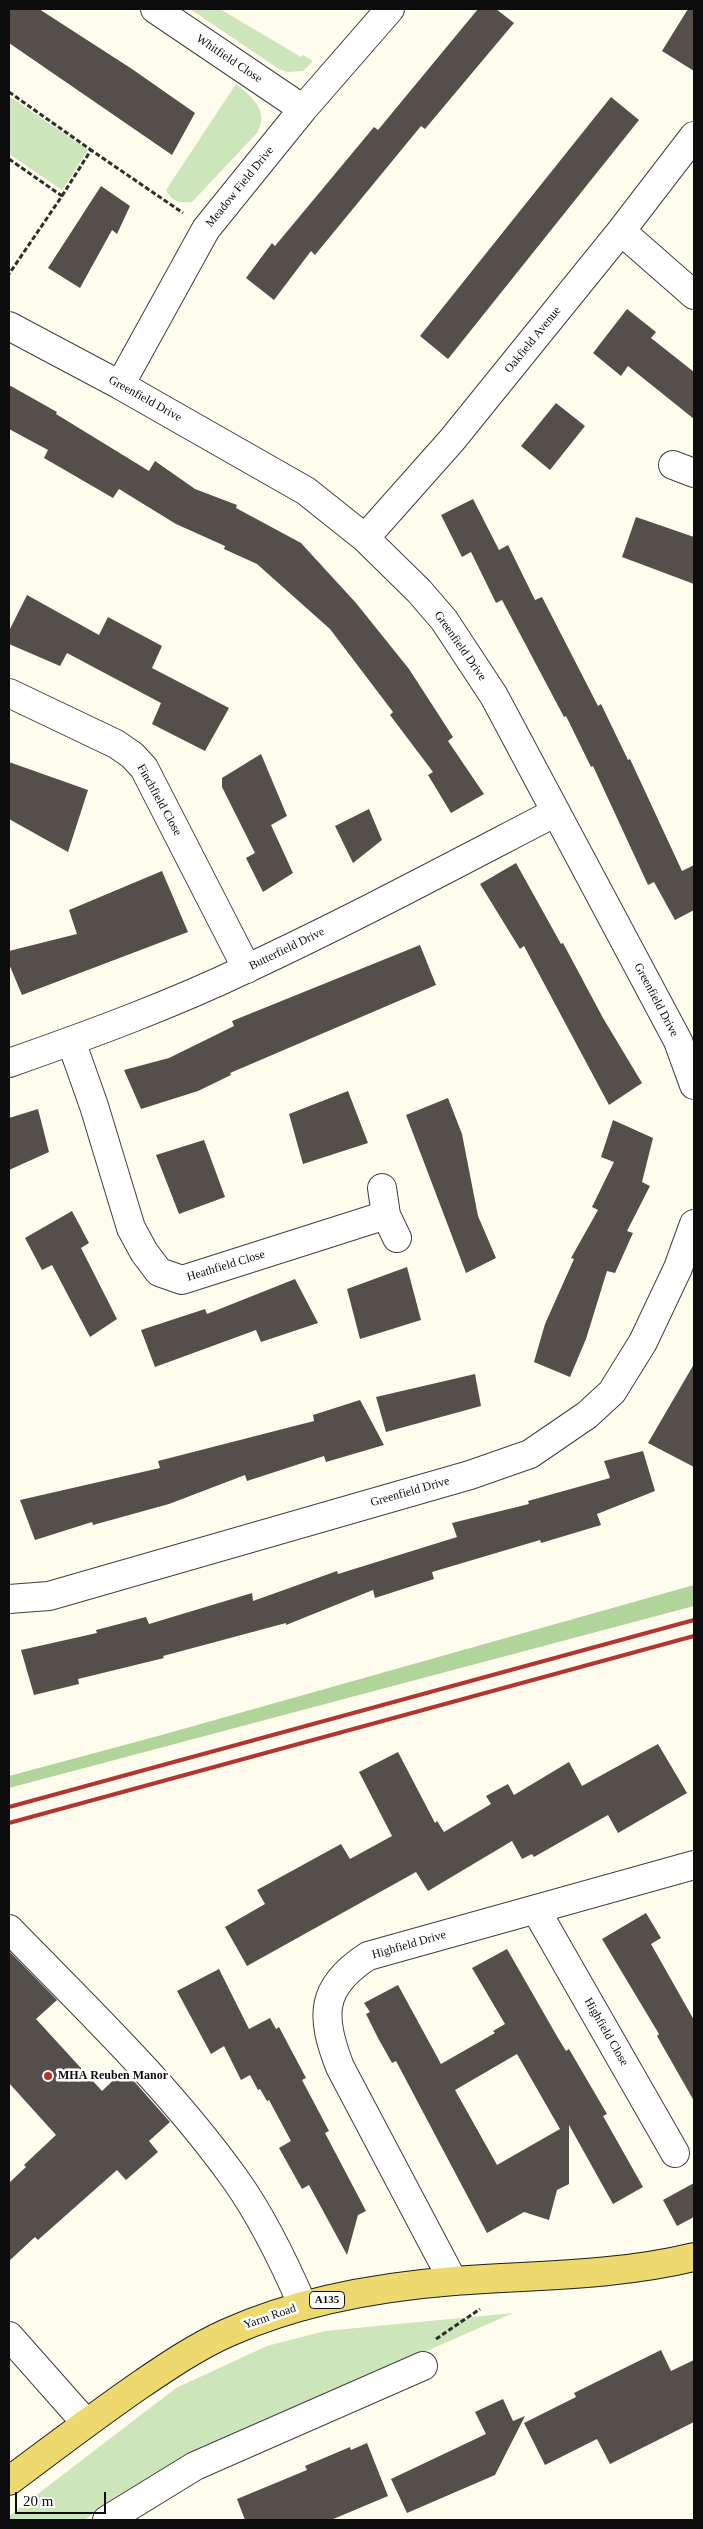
<!DOCTYPE html>
<html>
<head>
<meta charset="utf-8">
<style>
  body { margin:0 }
  #map { position:relative; width:703px; height:2529px; overflow:hidden; background:#fefced; font-family:"Times New Roman",serif }
  canvas { display:block }
  .frame { position:absolute; inset:0; border:10px solid #0c0c0c; pointer-events:none }
  .scale { position:absolute; left:15px; top:2492px; width:91px; height:22px; box-sizing:border-box; border:2px solid #0c0c0c; border-top:0; padding-left:6px; font-size:15px; line-height:18px; white-space:nowrap; color:#0c0c0c; -webkit-text-stroke:4px #fff; paint-order:stroke }
</style>
</head>
<body>
<div id="map">
<canvas width="703" height="2529"></canvas>
<div class="frame"></div>
<div class="scale">20 m</div>
</div>
<script>
const ctx = document.querySelector('canvas').getContext('2d');
ctx.lineJoin = 'round';
function fill(path, color) { ctx.fillStyle = color; ctx.fill(path, 'evenodd'); }
function strokePath(path, color, width, dash) { ctx.strokeStyle = color; ctx.lineWidth = width; ctx.lineCap = dash ? 'butt' : 'round'; ctx.setLineDash(dash || []); ctx.stroke(path); }
function drawText(font, color, halo, rows, align = 'center') {
  ctx.font = font + ' "Times New Roman",serif'; ctx.lineWidth = 5; ctx.setLineDash([]); ctx.textBaseline = 'middle'; ctx.strokeStyle = halo; ctx.fillStyle = color; for (const [text, x, y, turn = 0] of rows) {
    ctx.save(); ctx.translate(x, y); ctx.rotate((+turn || 0) * Math.PI / 180); ctx.textAlign = isNaN(turn) ? turn : align; if (halo) ctx.strokeText(text, 0, 0); ctx.fillText(text, 0, 0); ctx.restore();
  }
}
const green = new Path2D(`
  M 190,9 L 220,9 L 301,57 L 303,55 L 313,61 L 303,71 L 287,72 L 279,69 Z
  M 236,84 C 252,97 270,111 257,133 L 192,202 C 179,203 172,202 166,190 Z
  M 9,96 L 88,150 L 62,190 L 9,154 Z
  M 513,2313 L 222,2441 L 105,2505 L 84,2520 L 9,2520 L 9,2516 L 176,2388 L 267,2346 L 325,2331 Z`);
const forest = new Path2D(`
  M 694,1585 L 694,1606 L 9,1788 L 9,1776 L 158,1736 Z`);
const building = new Path2D(`
  M 9,9 L 39,9 L 132,69 L 195,113 L 172,155 L 9,43 Z
  M 478,9 L 496,9 L 514,23 L 425,129 L 421,126 L 315,255 L 311,251 L 274,300 L 246,278 L 272,243 L 275,246 L 374,127 L 378,130 Z
  M 688,9 L 694,9 L 694,71 L 662,51 Z
  M 611,97 L 639,120 L 448,359 L 420,336 Z
  M 101,186 L 130,206 L 117,234 L 112,230 L 80,288 L 48,268 Z
  M 627,309 L 656,332 L 651,338 L 694,372 L 694,419 L 628,366 L 621,376 L 593,353 Z
  M 9,385 L 57,412 L 56,414 L 149,471 L 155,461 L 195,489 L 237,505 L 236,508 L 301,543 L 356,603 L 409,669 L 453,737 L 448,741 L 484,794 L 451,813 L 428,775 L 433,772 L 390,715 L 393,712 L 330,629 L 257,564 L 224,549 L 225,546 L 176,524 L 119,489 L 113,498 L 44,458 L 48,450 L 9,429 Z
  M 556,403 L 585,426 L 550,470 L 521,446 Z
  M 473,499 L 499,550 L 508,545 L 535,600 L 542,597 L 598,706 L 601,704 L 628,760 L 630,759 L 682,871 L 694,865 L 694,910 L 675,920 L 654,882 L 648,885 L 593,766 L 591,767 L 566,716 L 564,717 L 502,600 L 496,603 L 471,552 L 462,557 L 441,515 Z
  M 636,517 L 694,537 L 694,584 L 622,557 Z
  M 27,595 L 99,635 L 108,617 L 162,646 L 152,668 L 229,708 L 205,751 L 152,724 L 161,703 L 67,653 L 60,666 L 9,644 L 9,631 Z
  M 261,754 L 287,816 L 271,825 L 293,873 L 263,892 L 246,858 L 255,853 L 222,787 L 222,778 Z
  M 9,762 L 88,790 L 68,852 L 9,819 Z
  M 369,809 L 382,840 L 353,863 L 335,826 Z
  M 516,863 L 561,944 L 563,943 L 603,1018 L 642,1083 L 609,1105 L 524,946 L 520,949 L 480,884 Z
  M 162,871 L 188,932 L 22,995 L 9,964 L 9,951 L 77,934 L 69,910 Z
  M 420,945 L 436,985 L 230,1073 L 231,1075 L 198,1091 L 141,1109 L 124,1070 L 169,1058 L 234,1026 L 232,1021 Z
  M 348,1091 L 368,1143 L 303,1164 L 289,1114 Z
  M 448,1098 L 462,1134 L 478,1216 L 496,1258 L 466,1273 L 406,1115 Z
  M 38,1109 L 49,1152 L 9,1170 L 9,1118 Z
  M 613,1120 L 653,1138 L 642,1182 L 650,1186 L 627,1231 L 633,1233 L 615,1273 L 607,1271 L 586,1339 L 570,1377 L 534,1362 L 545,1324 L 574,1259 L 571,1258 L 598,1210 L 592,1207 L 614,1162 L 601,1157 Z
  M 204,1140 L 225,1197 L 179,1214 L 156,1155 Z
  M 72,1211 L 89,1243 L 81,1248 L 117,1319 L 90,1337 L 52,1265 L 42,1270 L 25,1238 Z
  M 407,1267 L 421,1320 L 360,1339 L 347,1289 Z
  M 295,1279 L 318,1323 L 261,1342 L 256,1330 L 155,1367 L 141,1330 L 205,1309 L 207,1314 Z
  M 694,1364 L 694,1467 L 648,1443 Z
  M 475,1374 L 481,1406 L 386,1432 L 376,1397 Z
  M 360,1400 L 384,1445 L 326,1462 L 324,1456 L 247,1481 L 245,1475 L 169,1504 L 93,1525 L 92,1522 L 35,1540 L 20,1500 L 160,1468 L 158,1461 L 314,1421 L 313,1415 Z
  M 643,1451 L 655,1491 L 597,1514 L 601,1525 L 541,1543 L 540,1540 L 432,1572 L 434,1579 L 375,1598 L 373,1590 L 286,1625 L 286,1623 L 163,1656 L 164,1658 L 78,1679 L 79,1684 L 34,1695 L 21,1650 L 97,1633 L 96,1630 L 146,1617 L 149,1624 L 252,1593 L 253,1601 L 337,1571 L 338,1574 L 457,1537 L 452,1523 L 529,1504 L 528,1501 L 610,1478 L 604,1461 Z
  M 658,1744 L 687,1793 L 618,1833 L 608,1815 L 534,1857 L 532,1854 L 522,1859 L 512,1841 L 428,1891 L 416,1872 L 247,1966 L 225,1927 L 265,1904 L 257,1890 L 341,1844 L 350,1859 L 392,1836 L 359,1772 L 398,1752 L 435,1823 L 437,1821 L 444,1832 L 491,1804 L 486,1796 L 508,1784 L 514,1795 L 569,1762 L 582,1786 Z
  M 646,1913 L 661,1938 L 651,1944 L 694,2020 L 694,2101 L 657,2036 L 659,2034 L 602,1939 Z
  M 507,1949 L 558,2038 L 566,2051 L 569,2049 L 607,2114 L 603,2116 L 643,2187 L 613,2204 L 569,2125 L 569,2184 L 557,2190 L 549,2220 L 524,2212 L 487,2233 L 396,2061 L 392,2063 L 378,2038 L 366,2014 L 370,2012 L 364,2003 L 398,1985 L 441,2064 L 495,2033 L 493,2031 L 505,2024 L 472,1968 ZM 517,2054 L 560,2129 L 497,2165 L 455,2090 Z
  M 9,1951 L 57,2000 L 36,2019 L 102,2091 L 124,2070 L 170,2122 L 149,2141 L 158,2152 L 126,2180 L 117,2170 L 38,2240 L 35,2237 L 9,2261 L 9,2183 L 26,2167 L 24,2165 L 56,2135 L 9,2083 Z
  M 219,1969 L 249,2029 L 270,2018 L 276,2029 L 279,2027 L 306,2078 L 302,2080 L 329,2131 L 325,2133 L 366,2211 L 358,2215 L 347,2255 L 309,2185 L 302,2189 L 279,2148 L 291,2141 L 269,2100 L 267,2101 L 260,2089 L 258,2090 L 250,2075 L 241,2080 L 224,2046 L 211,2054 L 177,1991 Z
  M 694,2183 L 694,2217 L 677,2226 L 663,2200 Z
  M 661,2350 L 671,2371 L 694,2360 L 694,2422 L 610,2464 L 597,2439 L 545,2465 L 524,2423 L 576,2397 L 574,2393 Z
  M 503,2399 L 513,2421 L 525,2416 L 495,2475 L 407,2513 L 391,2479 L 486,2434 L 475,2412 Z
  M 367,2443 L 388,2496 L 331,2520 L 245,2520 L 237,2499 L 307,2470 L 305,2466 L 350,2447 L 351,2450 Z`);
const path = new Path2D(`
  M 9,92 L 91,150
  M 9,159 L 62,196 L 9,274
  M 62,196 L 91,150 L 183,213
  M 436,2339 L 480,2309`);
const minor = new Path2D(`
  M 155,9 L 303,109
  M 621,231 L 694,295
  M 9,326 L 120,385 L 306,491 L 365,538 L 419,591 L 444,620 L 494,696 L 678,1041 L 694,1085
  M 120,385 L 206,229 L 303,109 L 390,9
  M 673,465 L 694,473
  M 365,538 L 452,440 L 621,231 L 694,136
  M 9,693 L 116,744 L 132,755 L 144,768 L 247,969
  M 71,1041 L 94,1106 L 131,1228 L 144,1252 L 159,1272 L 182,1280 L 386,1215
  M 9,1063 C 89,1035 171,1005 248,968 C 353,919 454,865 556,812
  M 382,1188 L 386,1215 L 397,1238
  M 9,1599 L 49,1596 L 470,1475 L 530,1454 L 587,1415 L 612,1392 L 643,1342 L 678,1268 L 694,1224
  M 536,1910 L 675,2153
  M 9,1929 C 87,2009 169,2087 235,2179 C 263,2218 284,2262 303,2306
  M 453,2281 L 340,2067 C 320,2016 320,1987 368,1956 L 694,1865
  M 9,2336 L 86,2423
  M 107,2520 L 195,2466 L 423,2366`);
const major = new Path2D(`
  M 9,2481 C 52,2449 95,2416 140,2385 C 168,2366 196,2347 227,2333 C 298,2301 377,2287 454,2281 C 534,2275 616,2276 694,2257`);
const rail = new Path2D(`
  M 9,1807 L 694,1620
  M 9,1823 L 694,1636`);
const markers = [
  [48,2076,5,"#b13530"]
];
const shields = [
  [327,2300,35]
];
const shieldNames = [
  ["A135",327,2300]
];
const streetNames = [
  ["Whitfield Close",229,59,34],
  ["Meadow Field Drive",240,187,-51],
  ["Oakfield Avenue",533,340,-51],
  ["Greenfield Drive",145,399,29],
  ["Greenfield Drive",460,646,55],
  ["Finchfield Close",159,800,61],
  ["Butterfield Drive",287,949,-26],
  ["Greenfield Drive",656,1000,62],
  ["Heathfield Close",226,1266,-17],
  ["Greenfield Drive",410,1492,-16],
  ["Highfield Drive",409,1945,-16],
  ["Highfield Close",606,2032,60],
  ["Yarm Road",270,2317,-19]
];
const poiNames = [
  ["MHA Reuben Manor",58,2076]
];
fill(green, '#cde5ba');
fill(forest, '#b0d49a');
fill(building, '#544f4a');
strokePath(minor, '#3f3f3f', 30);
strokePath(major, '#1d1d1d', 30);
strokePath(path, '#2e2e2e', 3, [5, 2.5]);
strokePath(minor, '#fff', 28);
strokePath(major, '#edd96e', 28);
strokePath(rail, '#b13530', 4);
for (const [x, y, r, color] of markers) { const dot = new Path2D(); dot.arc(x, y, r, 0, 2 * Math.PI); ctx.fillStyle = color; ctx.fill(dot); strokePath(dot, '#fff', 2); }
for (const [x, y, w] of shields) { const box = new Path2D(); box.roundRect(x - w / 2, y - 8.5, w, 17, 4); ctx.fillStyle = '#fff'; ctx.fill(box); strokePath(box, '#0c0c0c', 1); }
drawText('bold 11px', '#0c0c0c', null, shieldNames);
drawText('12px', '#0c0c0c', '#fff', streetNames);
drawText('bold 12px', '#0c0c0c', '#fff', poiNames, 'left');
</script>
</body>
</html>
